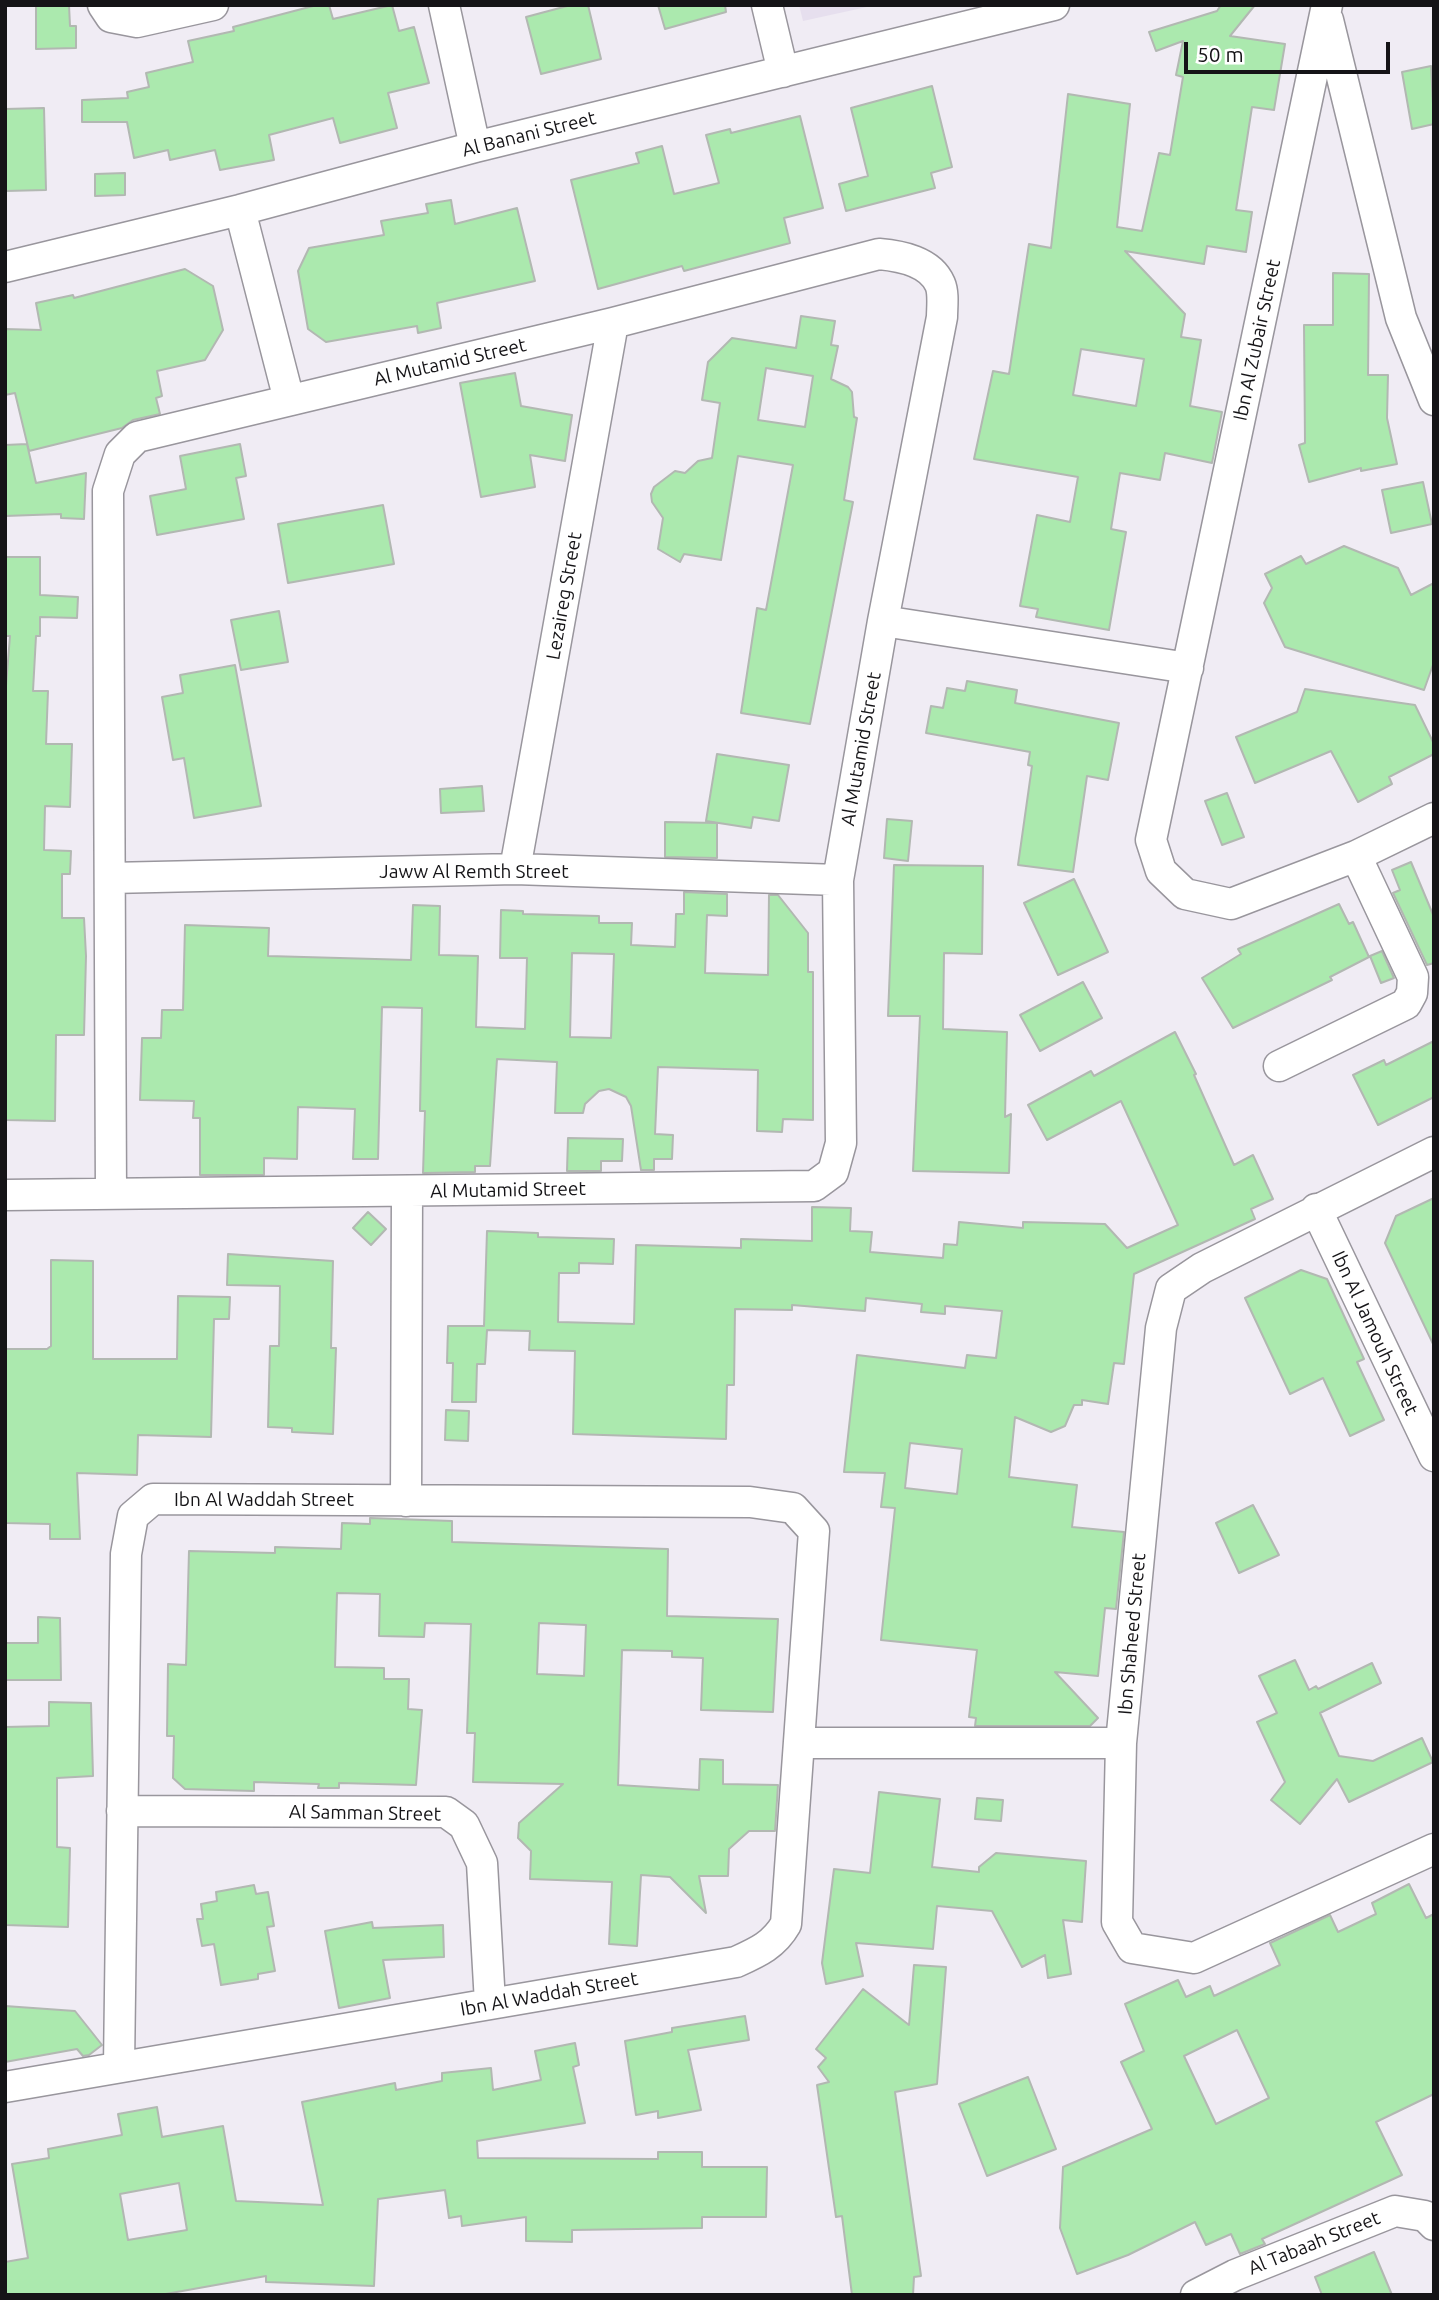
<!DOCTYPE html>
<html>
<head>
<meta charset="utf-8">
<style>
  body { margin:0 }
  #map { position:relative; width:1439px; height:2300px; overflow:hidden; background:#f0ecf4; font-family:Ubuntu,sans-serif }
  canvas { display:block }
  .frame { position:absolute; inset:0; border:7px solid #151417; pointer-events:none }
  .scale { position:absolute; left:1184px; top:42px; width:206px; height:32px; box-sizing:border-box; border:4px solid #151417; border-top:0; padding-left:9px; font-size:21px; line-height:24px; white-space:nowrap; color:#151417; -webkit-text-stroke:5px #fff; paint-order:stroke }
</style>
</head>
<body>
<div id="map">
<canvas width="1439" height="2300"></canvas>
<div class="frame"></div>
<div class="scale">50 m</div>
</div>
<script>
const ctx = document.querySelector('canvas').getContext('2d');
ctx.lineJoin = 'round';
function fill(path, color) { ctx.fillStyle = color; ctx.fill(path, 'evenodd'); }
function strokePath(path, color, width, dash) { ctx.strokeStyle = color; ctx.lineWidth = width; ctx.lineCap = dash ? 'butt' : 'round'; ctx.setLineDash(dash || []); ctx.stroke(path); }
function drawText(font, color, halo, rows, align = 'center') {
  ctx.font = font + ' Ubuntu,sans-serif'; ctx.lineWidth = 7; ctx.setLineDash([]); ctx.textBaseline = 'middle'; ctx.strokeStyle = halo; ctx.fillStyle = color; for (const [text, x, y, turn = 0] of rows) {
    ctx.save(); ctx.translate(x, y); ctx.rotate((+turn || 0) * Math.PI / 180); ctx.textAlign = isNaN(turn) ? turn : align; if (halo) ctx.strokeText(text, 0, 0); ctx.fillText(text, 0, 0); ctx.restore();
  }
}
const built = new Path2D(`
  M 799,5 L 876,5 L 803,21 Z`);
const building = new Path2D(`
  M 36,5 L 69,5 L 70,26 L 76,26 L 76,48 L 36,49 Z
  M 317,5 L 329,5 L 333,19 L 392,5 L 399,31 L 414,27 L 429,83 L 388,93 L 397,128 L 340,143 L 333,118 L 269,135 L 274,160 L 220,170 L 215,150 L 170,160 L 168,150 L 134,158 L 127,122 L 82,122 L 82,100 L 128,98 L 127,92 L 149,87 L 146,73 L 193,62 L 188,41 L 234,31 L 233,27 Z
  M 571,5 L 588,5 L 601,59 L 541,74 L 526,17 Z
  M 658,5 L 725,5 L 726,12 L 665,29 Z
  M 1221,5 L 1255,5 L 1230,36 L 1285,44 L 1274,110 L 1252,107 L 1236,210 L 1252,212 L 1246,252 L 1207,246 L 1204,264 L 1125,251 L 1185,314 L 1181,337 L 1201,340 L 1190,406 L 1222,412 L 1212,463 L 1165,453 L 1160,480 L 1120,473 L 1111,529 L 1126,532 L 1109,630 L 1036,617 L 1038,609 L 1020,606 L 1037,515 L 1070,522 L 1078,477 L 974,459 L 993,371 L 1009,374 L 1029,244 L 1051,248 L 1068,94 L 1130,104 L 1117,227 L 1142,231 L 1159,153 L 1170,155 L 1183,77 L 1176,75 L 1183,41 L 1156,51 L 1149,32 L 1217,11 ZM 1081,349 L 1144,359 L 1136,406 L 1073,395 Z
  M 1431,66 L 1434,124 L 1412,129 L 1402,72 Z
  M 932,86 L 952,167 L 931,173 L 935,188 L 846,211 L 839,184 L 868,176 L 851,108 Z
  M 44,108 L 46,190 L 5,191 L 5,109 Z
  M 800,116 L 823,208 L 784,218 L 790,243 L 684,271 L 682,266 L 598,289 L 571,180 L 639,163 L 636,153 L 662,146 L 674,194 L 719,183 L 706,135 L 730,129 L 731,133 Z
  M 125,173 L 125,195 L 95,196 L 95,174 Z
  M 451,200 L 455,224 L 517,208 L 535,281 L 437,303 L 441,328 L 418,333 L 417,326 L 326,342 L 308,329 L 298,271 L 309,248 L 384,235 L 381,221 L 428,213 L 426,204 Z
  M 185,269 L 213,286 L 223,330 L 205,360 L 157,371 L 162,396 L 156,398 L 160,414 L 133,420 L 122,428 L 29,451 L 15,393 L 5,395 L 5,329 L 41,330 L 36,303 L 73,295 L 74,298 Z
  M 1333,273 L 1369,274 L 1368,375 L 1388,375 L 1387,418 L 1397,464 L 1361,471 L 1361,468 L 1309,482 L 1299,445 L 1305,443 L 1304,325 L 1333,325 Z
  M 801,316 L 835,321 L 831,345 L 838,346 L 831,379 L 848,387 L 852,392 L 854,417 L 857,418 L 844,500 L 853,502 L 810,724 L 741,713 L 757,608 L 766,610 L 793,465 L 738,456 L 721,560 L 684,554 L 680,562 L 658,549 L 663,518 L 652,502 L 651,494 L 654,487 L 675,471 L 685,473 L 698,461 L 712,458 L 720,403 L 702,400 L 708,362 L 732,338 L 796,348 ZM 766,368 L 813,376 L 805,427 L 758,420 Z
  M 515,373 L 521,406 L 572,415 L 565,461 L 530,455 L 535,487 L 481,497 L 460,383 Z
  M 27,444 L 36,483 L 86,473 L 84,519 L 61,518 L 61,514 L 5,516 L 5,445 Z
  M 240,444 L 246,476 L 236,478 L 244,519 L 157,535 L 150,496 L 186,489 L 180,456 Z
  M 1423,482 L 1432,524 L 1391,533 L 1382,490 Z
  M 383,505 L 394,564 L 288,583 L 278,524 Z
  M 1344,546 L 1398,568 L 1411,595 L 1434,583 L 1434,662 L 1424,690 L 1285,647 L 1264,603 L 1272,588 L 1265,574 L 1301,556 L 1306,564 Z
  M 5,557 L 40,557 L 40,595 L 78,597 L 77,618 L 40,617 L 40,636 L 36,636 L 33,691 L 48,691 L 46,744 L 72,744 L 70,807 L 45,806 L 44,850 L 71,851 L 70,874 L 62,874 L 62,918 L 84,918 L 86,956 L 84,1035 L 56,1035 L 55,1121 L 5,1120 L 5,698 L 10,636 L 5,636 Z
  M 279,611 L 288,662 L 241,670 L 231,620 Z
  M 235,665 L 261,806 L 194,818 L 184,758 L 173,760 L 162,697 L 183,693 L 180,675 Z
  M 967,681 L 1017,690 L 1015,703 L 1119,723 L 1108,780 L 1087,776 L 1073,872 L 1018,865 L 1032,766 L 1028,765 L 1030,752 L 926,733 L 931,706 L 943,708 L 947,688 L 965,691 Z
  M 1305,689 L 1415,705 L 1434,744 L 1434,754 L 1389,777 L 1392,784 L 1358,802 L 1331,751 L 1255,783 L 1236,737 L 1297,712 Z
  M 717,754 L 789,765 L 779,821 L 753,817 L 751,828 L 706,821 Z
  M 482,786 L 484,811 L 441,813 L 440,789 Z
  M 1227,793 L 1244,837 L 1222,845 L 1205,801 Z
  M 887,819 L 912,821 L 908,861 L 884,858 Z
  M 665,822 L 717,823 L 717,858 L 665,857 Z
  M 1411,862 L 1434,917 L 1434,963 L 1427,965 L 1393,893 L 1400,890 L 1392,870 Z
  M 894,865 L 983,866 L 982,954 L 944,953 L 943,1029 L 1007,1032 L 1005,1117 L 1011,1114 L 1009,1173 L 913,1171 L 920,1016 L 888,1016 Z
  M 1074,879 L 1108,952 L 1058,975 L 1024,903 Z
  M 684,892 L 727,894 L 727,916 L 707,915 L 705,973 L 768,975 L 769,895 L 778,895 L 808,933 L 808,972 L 813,972 L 813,1120 L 783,1119 L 782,1132 L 757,1131 L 758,1070 L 658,1067 L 655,1134 L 673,1135 L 672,1159 L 654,1159 L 654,1170 L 641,1170 L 631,1106 L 626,1097 L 609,1089 L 599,1091 L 585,1104 L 583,1113 L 555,1113 L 557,1062 L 497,1059 L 490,1166 L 475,1166 L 475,1172 L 423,1173 L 425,1111 L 420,1111 L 422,1008 L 382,1007 L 378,1159 L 353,1159 L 355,1109 L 298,1107 L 297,1159 L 264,1158 L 264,1175 L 200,1175 L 200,1118 L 193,1118 L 194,1101 L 140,1100 L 142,1038 L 161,1038 L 162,1010 L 183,1010 L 185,925 L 269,928 L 268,956 L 411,960 L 413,905 L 440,906 L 439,955 L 478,956 L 476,1027 L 525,1029 L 527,958 L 500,958 L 501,910 L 523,911 L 523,914 L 599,916 L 599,923 L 632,923 L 631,945 L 675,947 L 676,914 L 684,914 ZM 572,953 L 614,954 L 611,1038 L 570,1037 Z
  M 1339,904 L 1349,924 L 1353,922 L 1369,957 L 1330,977 L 1332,980 L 1233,1028 L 1202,978 L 1241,954 L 1238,949 Z
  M 1382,951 L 1394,978 L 1381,983 L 1370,956 Z
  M 1083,982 L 1102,1018 L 1040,1051 L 1020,1015 Z
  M 1175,1032 L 1196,1074 L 1194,1075 L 1234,1165 L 1253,1155 L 1273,1199 L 1251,1209 L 1255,1219 L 1134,1274 L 1124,1364 L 1114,1363 L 1108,1404 L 1082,1400 L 1082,1405 L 1074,1405 L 1065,1426 L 1051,1432 L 1015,1417 L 1009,1477 L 1077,1485 L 1072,1527 L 1124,1532 L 1116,1609 L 1105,1608 L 1098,1676 L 1055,1672 L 1098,1718 L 1090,1726 L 975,1726 L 976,1718 L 969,1717 L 977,1650 L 881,1640 L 895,1508 L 881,1507 L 885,1473 L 844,1472 L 857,1355 L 965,1368 L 967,1355 L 996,1358 L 1002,1311 L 945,1306 L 945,1314 L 921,1312 L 922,1304 L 866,1298 L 865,1311 L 792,1305 L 792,1310 L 735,1309 L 734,1385 L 727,1385 L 726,1439 L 573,1434 L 575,1351 L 529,1350 L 530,1331 L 487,1330 L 485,1364 L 477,1364 L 476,1402 L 452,1402 L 453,1363 L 447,1363 L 448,1326 L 484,1326 L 487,1231 L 538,1233 L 538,1237 L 614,1239 L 613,1264 L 579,1263 L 579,1273 L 559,1273 L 558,1322 L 634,1324 L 636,1245 L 741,1248 L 741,1239 L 812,1241 L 812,1207 L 851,1208 L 850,1231 L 872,1232 L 870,1252 L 943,1258 L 944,1244 L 957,1245 L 959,1222 L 1023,1228 L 1023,1222 L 1105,1224 L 1127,1248 L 1178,1225 L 1121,1101 L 1047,1140 L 1028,1105 L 1091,1071 L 1094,1076 ZM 910,1443 L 962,1449 L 957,1494 L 905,1488 Z
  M 1434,1041 L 1434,1097 L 1378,1125 L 1353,1075 L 1384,1060 L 1386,1065 Z
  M 568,1138 L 623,1139 L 622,1161 L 601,1161 L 601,1171 L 567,1171 Z
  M 1434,1198 L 1434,1346 L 1385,1243 L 1396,1216 Z
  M 368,1212 L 386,1229 L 371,1245 L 353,1228 Z
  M 228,1254 L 333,1261 L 331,1348 L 336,1348 L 333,1434 L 292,1432 L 292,1428 L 268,1427 L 270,1346 L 279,1346 L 280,1286 L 227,1285 Z
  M 51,1260 L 93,1261 L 93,1359 L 177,1359 L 178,1296 L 230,1297 L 229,1319 L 214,1319 L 211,1437 L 138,1435 L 137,1475 L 77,1473 L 80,1539 L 50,1539 L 50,1524 L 5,1523 L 5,1349 L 47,1349 L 51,1346 Z
  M 1301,1270 L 1327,1279 L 1364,1359 L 1357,1362 L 1384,1420 L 1350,1436 L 1323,1378 L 1290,1394 L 1245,1298 Z
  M 446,1410 L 469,1411 L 468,1441 L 445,1440 Z
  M 1253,1505 L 1279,1555 L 1239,1573 L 1216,1523 Z
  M 370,1518 L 452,1521 L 452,1542 L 668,1549 L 667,1616 L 778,1619 L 773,1712 L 701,1710 L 703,1658 L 672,1657 L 672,1651 L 622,1650 L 618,1785 L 699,1790 L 700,1759 L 723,1760 L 723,1784 L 778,1785 L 775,1831 L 749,1831 L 729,1849 L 728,1876 L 699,1876 L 706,1913 L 670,1877 L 641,1875 L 637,1946 L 609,1944 L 612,1882 L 530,1879 L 531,1851 L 518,1838 L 519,1823 L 563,1784 L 473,1782 L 475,1733 L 467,1733 L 471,1624 L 425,1623 L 424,1637 L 379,1636 L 380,1594 L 337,1593 L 335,1667 L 384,1668 L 384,1679 L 409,1679 L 408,1709 L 422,1710 L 416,1785 L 339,1783 L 339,1788 L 318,1788 L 319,1784 L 254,1782 L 254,1791 L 185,1789 L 173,1778 L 174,1736 L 167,1736 L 168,1664 L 186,1665 L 189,1551 L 275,1553 L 275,1547 L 341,1549 L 342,1523 L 370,1524 ZM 539,1623 L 586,1625 L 584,1676 L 537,1674 Z
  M 38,1617 L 60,1618 L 61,1680 L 5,1680 L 5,1643 L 38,1643 Z
  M 1295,1660 L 1309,1690 L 1316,1686 L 1318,1689 L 1372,1663 L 1381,1683 L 1320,1713 L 1339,1756 L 1373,1761 L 1422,1738 L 1433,1762 L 1349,1802 L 1337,1779 L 1300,1824 L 1271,1800 L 1285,1782 L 1257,1722 L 1277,1713 L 1259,1676 Z
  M 49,1702 L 91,1703 L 93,1776 L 57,1778 L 57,1847 L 70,1848 L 68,1927 L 5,1925 L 5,1727 L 49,1726 Z
  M 879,1792 L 940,1799 L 932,1867 L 979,1872 L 979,1867 L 996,1853 L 1086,1861 L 1082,1922 L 1063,1920 L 1071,1974 L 1048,1978 L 1045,1955 L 1022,1967 L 992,1911 L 937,1906 L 933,1949 L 856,1943 L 863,1976 L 826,1984 L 822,1963 L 834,1869 L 870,1873 Z
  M 977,1798 L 1003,1800 L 1001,1821 L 975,1819 Z
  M 1409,1884 L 1426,1918 L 1434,1914 L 1434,2094 L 1376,2122 L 1402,2175 L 1262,2239 L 1265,2244 L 1240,2254 L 1231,2234 L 1206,2245 L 1195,2222 L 1128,2255 L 1077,2274 L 1060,2228 L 1063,2167 L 1152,2129 L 1121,2062 L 1144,2051 L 1125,2004 L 1178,1980 L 1186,1997 L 1210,1986 L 1214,1996 L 1280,1965 L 1270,1943 L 1330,1915 L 1338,1932 L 1376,1914 L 1372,1903 ZM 1237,2030 L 1269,2098 L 1216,2124 L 1184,2056 Z
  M 254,1885 L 256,1894 L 268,1892 L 274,1926 L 267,1927 L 275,1971 L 258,1974 L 258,1979 L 221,1985 L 214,1944 L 202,1946 L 197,1919 L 203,1919 L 201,1904 L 217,1901 L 216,1892 Z
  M 372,1922 L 373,1928 L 443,1925 L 444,1957 L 383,1960 L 390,1998 L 339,2008 L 325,1931 Z
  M 914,1965 L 946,1967 L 937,2084 L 895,2092 L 921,2276 L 914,2277 L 913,2295 L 852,2295 L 842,2216 L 836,2217 L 817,2085 L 829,2082 L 818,2067 L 826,2058 L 816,2049 L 863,1989 L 909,2025 Z
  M 5,2006 L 75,2011 L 102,2045 L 89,2055 L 83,2056 L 77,2049 L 5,2062 Z
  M 745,2016 L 749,2040 L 688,2050 L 701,2110 L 658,2118 L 658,2111 L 636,2115 L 625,2041 L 672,2032 L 672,2028 Z
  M 575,2043 L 579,2065 L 573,2067 L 585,2123 L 477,2141 L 478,2158 L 658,2159 L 658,2152 L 702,2152 L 702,2167 L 767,2167 L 766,2217 L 702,2217 L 702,2228 L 572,2230 L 572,2242 L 526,2241 L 526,2217 L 462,2226 L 461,2216 L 449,2218 L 445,2190 L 378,2199 L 374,2286 L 266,2282 L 266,2276 L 160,2295 L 5,2295 L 5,2262 L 28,2258 L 12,2164 L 49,2158 L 48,2149 L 122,2135 L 118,2114 L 157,2107 L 162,2137 L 223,2126 L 236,2201 L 323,2205 L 302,2102 L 395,2083 L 396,2090 L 442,2081 L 442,2073 L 491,2068 L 493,2090 L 541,2080 L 535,2051 ZM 179,2183 L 187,2230 L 128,2240 L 120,2194 Z
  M 1028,2077 L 1056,2149 L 987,2176 L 959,2104 Z
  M 1374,2252 L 1392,2295 L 1322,2295 L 1315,2277 Z`);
const street = new Path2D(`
  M 103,5 L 111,17 L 137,22 L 213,5
  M 444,5 L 475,147
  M 767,5 L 783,72
  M 1327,5 L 1151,840 L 1161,871 L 1185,894 L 1231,904 L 1356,856 L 1434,818
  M 1328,20 L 1401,318 L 1434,400
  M 240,210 L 289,400
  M 5,267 L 240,210 L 475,147 L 1054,5
  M 883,621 L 1188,668
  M 515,869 L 613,323
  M 110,878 L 515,869 L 838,880
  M 1279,1066 L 1406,1004 L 1412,993 L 1413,977 L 1356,856
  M 1434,1152 L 1202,1268 L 1171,1289 L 1161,1328 L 1121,1743 L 1117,1922 L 1132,1948 L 1194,1958 L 1434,1849
  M 5,1195 L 814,1186 L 833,1172 L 841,1143 L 838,880 L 883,621 L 942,317 C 942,308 944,293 940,284 C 930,261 901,256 879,254 L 613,323 L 137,437 L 120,454 L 108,491 L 111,1194
  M 1316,1209 L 1434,1456
  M 406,1501 L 407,1191
  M 799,1743 L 1121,1743
  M 122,1811 L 446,1812 L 464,1825 L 482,1863 L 490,2003
  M 5,2087 L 736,1962 C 758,1952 774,1945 786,1924 L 814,1531 L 793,1508 L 750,1502 L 153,1499 L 133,1516 L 126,1554 L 119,2066
  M 1196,2295 L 1235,2275 L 1395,2211 L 1425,2216 L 1434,2225`);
const streetNames = [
  ["Al Banani Street",529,134,-14],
  ["Ibn Al Zubair Street",1257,340,-78],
  ["Al Mutamid Street",450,362,-13],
  ["Lezaireg Street",564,596,-80],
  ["Al Mutamid Street",861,749,-80],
  ["Jaww Al Remth Street",474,872],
  ["Al Mutamid Street",508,1190,-1],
  ["Ibn Al Jamouh Street",1375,1333,65],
  ["Ibn Al Waddah Street",264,1500],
  ["Ibn Shaheed Street",1132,1634,-85],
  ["Al Samman Street",365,1813,1],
  ["Ibn Al Waddah Street",549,1994,-10],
  ["Al Tabaah Street",1314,2243,-22]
];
fill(built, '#e6dfee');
fill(building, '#abe9ae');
strokePath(building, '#b2b8b2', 2);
strokePath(street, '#99969d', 33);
strokePath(street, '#fff', 30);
drawText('19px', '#151417', '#fff', streetNames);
</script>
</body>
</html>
